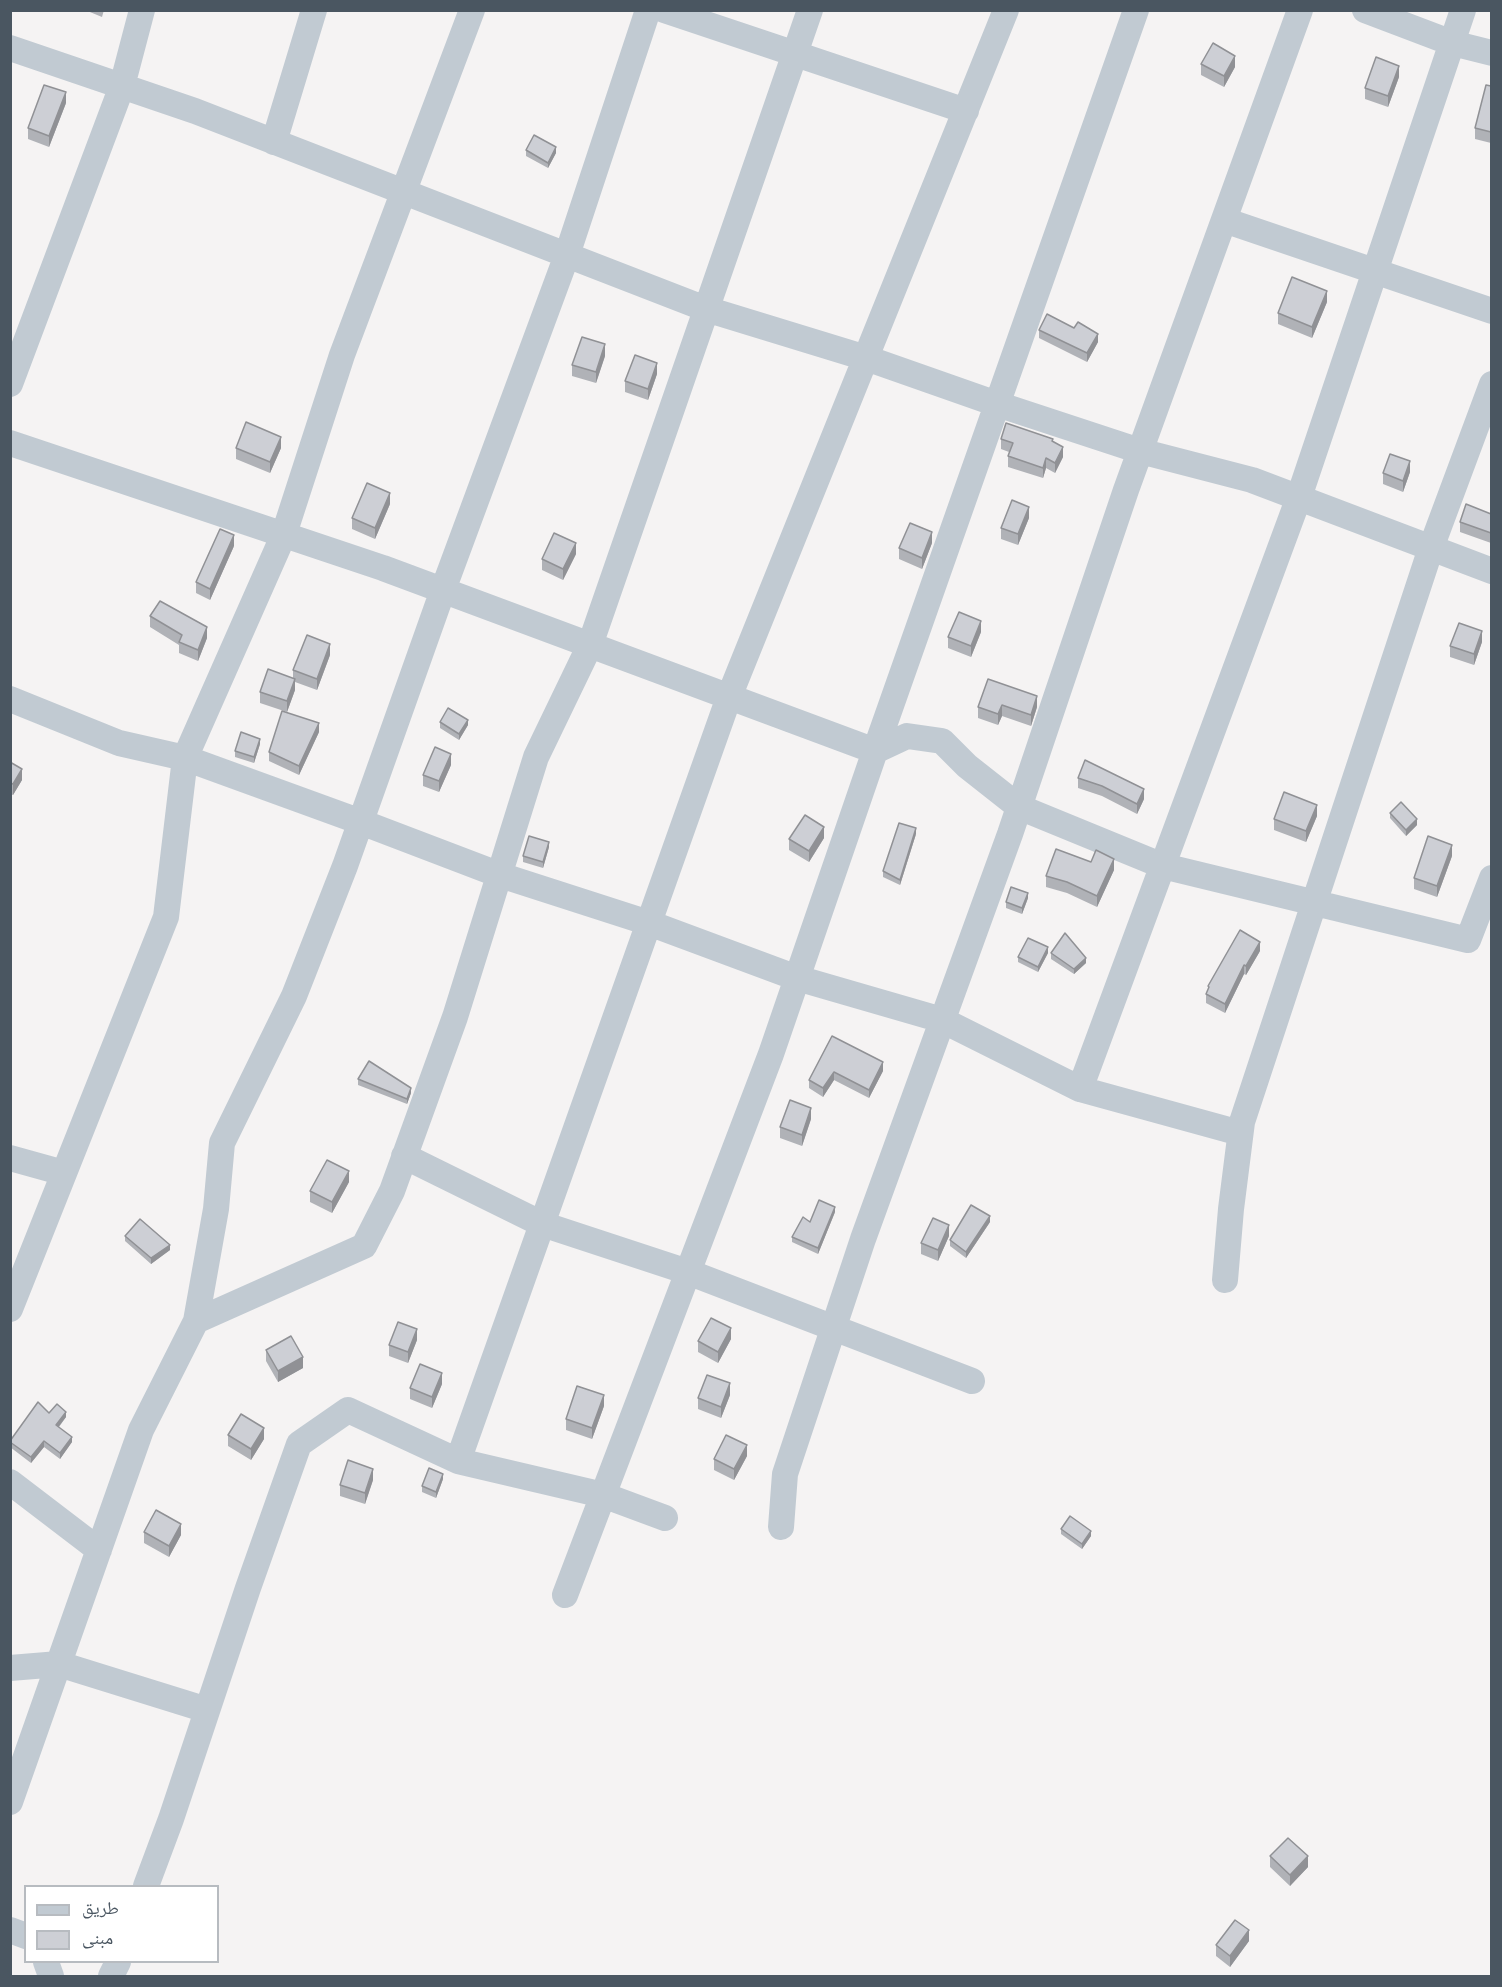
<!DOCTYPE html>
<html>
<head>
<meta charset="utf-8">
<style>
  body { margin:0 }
  #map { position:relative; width:1502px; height:1987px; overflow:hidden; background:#f5f3f3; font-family:"IBM Plex Sans","Noto Naskh Arabic",sans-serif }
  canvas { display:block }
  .frame { position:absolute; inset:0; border:12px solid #4a5661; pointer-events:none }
  .legend { position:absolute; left:24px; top:1885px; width:195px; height:78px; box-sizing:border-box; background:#fff; border:2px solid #b7bbc0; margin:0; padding:8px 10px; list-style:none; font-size:18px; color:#4a5661 }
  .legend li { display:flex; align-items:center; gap:12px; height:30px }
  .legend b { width:30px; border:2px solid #b7bbc0 }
</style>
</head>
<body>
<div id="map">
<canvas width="1502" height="1987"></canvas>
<div class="frame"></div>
<ul class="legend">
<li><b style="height:8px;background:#c1cad2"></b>طريق</li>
<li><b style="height:16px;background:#cdcfd5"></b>مبنى</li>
</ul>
</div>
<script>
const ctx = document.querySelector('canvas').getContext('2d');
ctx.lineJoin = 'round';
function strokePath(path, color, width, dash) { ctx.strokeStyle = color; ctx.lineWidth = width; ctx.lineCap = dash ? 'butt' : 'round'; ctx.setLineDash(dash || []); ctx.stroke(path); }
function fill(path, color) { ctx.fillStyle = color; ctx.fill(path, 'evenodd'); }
const minor = new Path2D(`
  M 664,10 L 966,111
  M 1365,10 L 1452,43 L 1492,53
  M 10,48 L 195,111 L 706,309 L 866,358 L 997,404 L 1140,451 L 1252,480 L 1492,571
  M 274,142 L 314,10
  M 1224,220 L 1492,311
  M 10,384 L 122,86 L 142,10
  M 10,443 L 383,568 L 875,751 L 907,736 L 942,741 L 967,766 L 1019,807 L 1163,866 L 1468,940 L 1492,878
  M 10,699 L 119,743 L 185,758 L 361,822 L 500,875 L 649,923 L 797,978 L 942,1020 L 1080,1089 L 1240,1133
  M 1080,1089 L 1299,497 L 1463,10
  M 404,1156 L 542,1224 L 688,1272 L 972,1381
  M 10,1158 L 64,1173
  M 1225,1280 L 1231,1209 L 1242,1122 L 1431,548 L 1492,384
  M 10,1309 L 166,917 L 185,758 L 284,534 L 342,355 L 472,10
  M 196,1321 L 364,1246 L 392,1191 L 455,1017 L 536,757 L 590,645 L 810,10
  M 458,1461 L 729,697 L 1006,10
  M 10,1482 L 99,1550
  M 781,1527 L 785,1474 L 863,1239 L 1010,834 L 1126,490 L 1300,10
  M 565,1595 L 771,1054 L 875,751 L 1136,10
  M 10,1668 L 59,1664 L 207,1710
  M 10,1802 L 141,1430 L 196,1321 L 216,1209 L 222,1143 L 294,996 L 345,866 L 443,590 L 567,255 L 648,10
  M 146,1886 L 171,1819 L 248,1588 L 299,1444 L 348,1410 L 458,1461 L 603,1495 L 665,1518
  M 10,1930 L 26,1936
  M 46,1962 L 51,1976
  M 111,1976 L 118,1962`);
const wall = new Path2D(`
  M 85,10 L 104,10 L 102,17 Z
  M 1201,64 L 1235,67 L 1224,87 L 1201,75 Z
  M 1399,77 L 1388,107 L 1365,99 L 1365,88 Z
  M 1491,86 L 1491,143 L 1475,139 L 1475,128 Z
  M 66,103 L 49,147 L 28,139 L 28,128 Z
  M 526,150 L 556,153 L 548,168 L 526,156 Z
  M 1327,302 L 1312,338 L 1278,324 L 1278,313 Z
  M 1039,330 L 1098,342 L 1087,362 L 1039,338 Z
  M 605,356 L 596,383 L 572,376 L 572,365 Z
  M 657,374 L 648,400 L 625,392 L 625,381 Z
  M 1001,439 L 1053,442 L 1063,457 L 1055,473 L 1046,468 L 1043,478 L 1008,467 L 1008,456 L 1009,452 L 1001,449 Z
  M 236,448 L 281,448 L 270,473 L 236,459 Z
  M 1410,472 L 1403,492 L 1383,484 L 1383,473 Z
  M 390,504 L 375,539 L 352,529 L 352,518 Z
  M 1491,514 L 1491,543 L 1460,532 L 1460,522 Z
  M 1029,518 L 1018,545 L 1001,539 L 1001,528 Z
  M 932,543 L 922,569 L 899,559 L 899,548 Z
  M 234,546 L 210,600 L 196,593 L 196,582 Z
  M 576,554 L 563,580 L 542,570 L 542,559 Z
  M 150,616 L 207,638 L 198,661 L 179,653 L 179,645 L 150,627 Z
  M 981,632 L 971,657 L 948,648 L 948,637 Z
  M 1482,642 L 1474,665 L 1450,657 L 1450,646 Z
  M 330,655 L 317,690 L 295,682 L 295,690 L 287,712 L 260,703 L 260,692 L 293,678 L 293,670 Z
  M 988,679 L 1037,707 L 1031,726 L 1002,716 L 998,725 L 978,718 L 978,707 Z
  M 440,722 L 468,725 L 459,740 L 440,728 Z
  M 319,732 L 299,775 L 269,761 L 269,752 Z
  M 260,744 L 254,763 L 235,757 L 235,751 Z
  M 10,762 L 22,780 L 13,795 L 10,794 Z
  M 451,765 L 439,792 L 423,786 L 423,775 Z
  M 1078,778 L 1144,799 L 1137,814 L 1102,796 L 1078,788 Z
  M 1390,813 L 1417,825 L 1406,836 L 1390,818 Z
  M 1317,816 L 1306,842 L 1274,830 L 1274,819 Z
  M 916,834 L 900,885 L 883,877 L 883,871 Z
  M 824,838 L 809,862 L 789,850 L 789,839 Z
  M 549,847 L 543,868 L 523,862 L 523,856 Z
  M 1452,856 L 1437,897 L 1414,889 L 1414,878 Z
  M 1114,870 L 1097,907 L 1067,893 L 1046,887 L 1046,876 Z
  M 1028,898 L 1022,914 L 1006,908 L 1006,902 Z
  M 1260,951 L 1246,975 L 1244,974 L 1225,1013 L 1206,1003 L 1206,994 L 1208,990 L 1208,986 Z
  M 1048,953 L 1038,972 L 1018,962 L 1018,957 Z
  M 1051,953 L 1086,963 L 1074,974 L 1051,959 Z
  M 832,1036 L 883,1071 L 869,1098 L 834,1080 L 823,1097 L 809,1088 L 809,1080 Z
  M 358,1079 L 411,1093 L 407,1104 L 358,1085 Z
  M 811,1119 L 802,1146 L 780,1138 L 780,1127 Z
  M 349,1182 L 332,1213 L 310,1202 L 310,1191 Z
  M 835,1212 L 818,1254 L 792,1242 L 792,1237 L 810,1222 Z
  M 990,1222 L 966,1258 L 950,1246 L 950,1240 Z
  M 125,1236 L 170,1250 L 151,1264 L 125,1241 Z
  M 949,1236 L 938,1261 L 921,1254 L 921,1243 Z
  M 731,1339 L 718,1363 L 698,1352 L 698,1341 Z
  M 417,1340 L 408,1363 L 389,1356 L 389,1345 Z
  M 266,1350 L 303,1368 L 278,1382 L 266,1361 Z
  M 442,1384 L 432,1408 L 410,1399 L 410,1388 Z
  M 730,1395 L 721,1418 L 698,1409 L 698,1398 Z
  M 604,1406 L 592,1439 L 566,1430 L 566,1419 Z
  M 49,1413 L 66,1417 L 59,1427 L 72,1442 L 60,1459 L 44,1447 L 31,1463 L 10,1447 L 10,1441 Z
  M 228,1435 L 264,1439 L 251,1460 L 228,1446 Z
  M 747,1456 L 734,1480 L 714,1470 L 714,1459 Z
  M 443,1479 L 436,1498 L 422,1492 L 422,1486 Z
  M 373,1480 L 365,1504 L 340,1496 L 340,1485 Z
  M 1061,1529 L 1091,1536 L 1082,1549 L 1061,1534 Z
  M 144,1532 L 181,1535 L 169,1557 L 144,1543 Z
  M 1270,1856 L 1308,1867 L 1290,1886 L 1270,1867 Z
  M 1249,1941 L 1230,1967 L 1216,1956 L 1216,1945 Z`);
const shadedWall = new Path2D(`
  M 1235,56 L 1235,67 L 1224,87 L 1224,76 Z
  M 1399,66 L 1399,77 L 1388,107 L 1388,96 Z
  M 66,92 L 66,103 L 49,147 L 49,136 Z
  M 556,147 L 556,153 L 548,168 L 548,163 Z
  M 1327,291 L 1327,302 L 1312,338 L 1312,327 Z
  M 1098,334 L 1098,342 L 1087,362 L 1087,353 Z
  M 605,344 L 605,356 L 596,383 L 596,372 Z
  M 657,363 L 657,374 L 648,400 L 648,389 Z
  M 281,437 L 281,448 L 270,473 L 270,462 Z
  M 1063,447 L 1063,457 L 1055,473 L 1055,463 Z
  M 1046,458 L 1046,468 L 1043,478 L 1043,468 Z
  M 1410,461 L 1410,472 L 1403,492 L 1403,481 Z
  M 390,493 L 390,504 L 375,539 L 375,528 Z
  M 1029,507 L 1029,518 L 1018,545 L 1018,534 Z
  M 932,532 L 932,543 L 922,569 L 922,558 Z
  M 234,535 L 234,546 L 210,600 L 210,589 Z
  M 576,543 L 576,554 L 563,580 L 563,569 Z
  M 981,621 L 981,632 L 971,657 L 971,646 Z
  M 207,627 L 207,638 L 198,661 L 198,650 Z
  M 1482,631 L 1482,642 L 1474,665 L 1474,654 Z
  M 330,644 L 330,655 L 317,690 L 317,679 Z
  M 295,679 L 295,690 L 287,712 L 287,701 Z
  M 1037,696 L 1037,707 L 1031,726 L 1031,715 Z
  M 1002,705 L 1002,716 L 998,725 L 998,714 Z
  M 468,720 L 468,725 L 459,740 L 459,734 Z
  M 319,723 L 319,732 L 299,775 L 299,766 Z
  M 260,739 L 260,744 L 254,763 L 254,757 Z
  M 451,754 L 451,765 L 439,792 L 439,781 Z
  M 22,769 L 22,780 L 13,795 L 13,784 Z
  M 1144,789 L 1144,799 L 1137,814 L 1137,804 Z
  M 1317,805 L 1317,816 L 1306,842 L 1306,831 Z
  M 1417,819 L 1417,825 L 1406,836 L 1406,830 Z
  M 824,827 L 824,838 L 809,862 L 809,851 Z
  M 916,828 L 916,834 L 900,885 L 900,880 Z
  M 549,842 L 549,847 L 543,868 L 543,862 Z
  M 1452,845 L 1452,856 L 1437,897 L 1437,886 Z
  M 1114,859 L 1114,870 L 1097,907 L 1097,896 Z
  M 1028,893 L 1028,898 L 1022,914 L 1022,908 Z
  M 1260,942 L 1260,951 L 1246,975 L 1246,966 Z
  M 1048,947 L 1048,953 L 1038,972 L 1038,967 Z
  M 1086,958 L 1086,963 L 1074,974 L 1074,969 Z
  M 1244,965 L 1244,974 L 1225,1013 L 1225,1004 Z
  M 883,1062 L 883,1071 L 869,1098 L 869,1090 Z
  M 834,1072 L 834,1080 L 823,1097 L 823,1088 Z
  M 411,1088 L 411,1093 L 407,1104 L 407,1099 Z
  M 811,1108 L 811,1119 L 802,1146 L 802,1135 Z
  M 349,1171 L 349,1182 L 332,1213 L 332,1202 Z
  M 835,1207 L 835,1212 L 818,1254 L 818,1248 Z
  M 990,1216 L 990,1222 L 966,1258 L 966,1252 Z
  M 949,1225 L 949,1236 L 938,1261 L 938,1250 Z
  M 170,1245 L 170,1250 L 151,1264 L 151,1258 Z
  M 731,1328 L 731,1339 L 718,1363 L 718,1352 Z
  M 417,1329 L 417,1340 L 408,1363 L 408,1352 Z
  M 303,1357 L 303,1368 L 278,1382 L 278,1371 Z
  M 442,1373 L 442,1384 L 432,1408 L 432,1397 Z
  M 730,1383 L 730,1395 L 721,1418 L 721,1407 Z
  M 604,1395 L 604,1406 L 592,1439 L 592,1428 Z
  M 66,1412 L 66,1417 L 56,1430 L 56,1425 Z
  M 264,1428 L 264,1439 L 251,1460 L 251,1449 Z
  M 72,1437 L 72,1442 L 60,1459 L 60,1453 Z
  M 44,1441 L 44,1447 L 31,1463 L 31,1457 Z
  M 747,1445 L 747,1456 L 734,1480 L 734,1469 Z
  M 373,1469 L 373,1480 L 365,1504 L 365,1493 Z
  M 443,1474 L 443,1479 L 436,1498 L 436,1492 Z
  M 181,1524 L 181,1535 L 169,1557 L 169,1546 Z
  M 1091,1531 L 1091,1536 L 1082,1549 L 1082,1544 Z
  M 1308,1856 L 1308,1867 L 1290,1886 L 1290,1875 Z
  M 1249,1930 L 1249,1941 L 1230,1967 L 1230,1956 Z`);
const building = new Path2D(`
  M 1213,43 L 1235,56 L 1224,76 L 1201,64 Z
  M 1376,57 L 1399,66 L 1388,96 L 1365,88 Z
  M 44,85 L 66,92 L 49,136 L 28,128 Z
  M 1486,85 L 1491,86 L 1491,132 L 1475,128 Z
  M 534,135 L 556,147 L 548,163 L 526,150 Z
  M 1292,277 L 1327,291 L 1312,327 L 1278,313 Z
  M 1047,314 L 1074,328 L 1078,322 L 1098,334 L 1087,353 L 1039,330 Z
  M 582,337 L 605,344 L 596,372 L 572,365 Z
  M 635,355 L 657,363 L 648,389 L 625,381 Z
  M 246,422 L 281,437 L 270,462 L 236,448 Z
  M 1006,423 L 1053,439 L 1052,441 L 1063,447 L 1055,463 L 1046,458 L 1043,468 L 1008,456 L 1013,443 L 1001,439 Z
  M 1390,454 L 1410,461 L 1403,481 L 1383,473 Z
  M 367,483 L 390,493 L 375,528 L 352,518 Z
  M 1012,500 L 1029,507 L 1018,534 L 1001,528 Z
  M 1466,504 L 1491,514 L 1491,533 L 1460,522 Z
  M 910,523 L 932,532 L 922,558 L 899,548 Z
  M 220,529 L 234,535 L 210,589 L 196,582 Z
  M 554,533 L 576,543 L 563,569 L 542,559 Z
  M 160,601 L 207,627 L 198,650 L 179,642 L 182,635 L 150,616 Z
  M 959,612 L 981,621 L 971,646 L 948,637 Z
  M 1459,623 L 1482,631 L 1474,654 L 1450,646 Z
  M 307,635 L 330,644 L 317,679 L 293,670 Z
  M 268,669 L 295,679 L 287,701 L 260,692 Z
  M 988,679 L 1037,696 L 1031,715 L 1002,705 L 998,714 L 978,707 Z
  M 448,708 L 468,720 L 459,734 L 440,722 Z
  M 282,711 L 319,723 L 299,766 L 269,752 Z
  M 241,732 L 260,739 L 254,757 L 235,751 Z
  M 435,747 L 451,754 L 439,781 L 423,775 Z
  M 1085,760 L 1144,789 L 1137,804 L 1102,786 L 1078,778 Z
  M 10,762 L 22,769 L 13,784 L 10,783 Z
  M 1284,792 L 1317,805 L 1306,831 L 1274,819 Z
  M 1401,802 L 1417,819 L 1406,830 L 1390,813 Z
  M 805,815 L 824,827 L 809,851 L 789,839 Z
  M 899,823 L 916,828 L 900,880 L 883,871 Z
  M 529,836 L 549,842 L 543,862 L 523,856 Z
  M 1428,836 L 1452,845 L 1437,886 L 1414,878 Z
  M 1056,849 L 1091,862 L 1096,850 L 1114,859 L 1097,896 L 1067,882 L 1046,876 Z
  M 1011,887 L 1028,893 L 1022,908 L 1006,902 Z
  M 1240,930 L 1260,942 L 1246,966 L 1244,965 L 1225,1004 L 1206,994 L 1209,987 L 1208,986 Z
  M 1065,933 L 1086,958 L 1074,969 L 1051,953 Z
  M 1028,938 L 1048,947 L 1038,967 L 1018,957 Z
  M 832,1036 L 883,1062 L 869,1090 L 834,1072 L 823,1088 L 809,1080 Z
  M 369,1061 L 411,1088 L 407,1099 L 358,1079 Z
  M 790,1100 L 811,1108 L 802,1135 L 780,1127 Z
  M 327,1160 L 349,1171 L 332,1202 L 310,1191 Z
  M 819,1200 L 835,1207 L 818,1248 L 792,1237 L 803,1217 L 810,1222 Z
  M 971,1205 L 990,1216 L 966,1252 L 950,1240 Z
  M 933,1218 L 949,1225 L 938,1250 L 921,1243 Z
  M 140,1219 L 170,1245 L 151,1258 L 125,1236 Z
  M 711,1318 L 731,1328 L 718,1352 L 698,1341 Z
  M 398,1322 L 417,1329 L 408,1352 L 389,1345 Z
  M 291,1336 L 303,1357 L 278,1371 L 266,1350 Z
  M 420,1364 L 442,1373 L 432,1397 L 410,1388 Z
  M 707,1375 L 730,1383 L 721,1407 L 698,1398 Z
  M 577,1386 L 604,1395 L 592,1428 L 566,1419 Z
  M 38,1402 L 49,1413 L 57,1404 L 66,1412 L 56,1425 L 72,1437 L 60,1453 L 44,1441 L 31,1457 L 10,1442 L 10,1441 Z
  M 241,1414 L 264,1428 L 251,1449 L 228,1435 Z
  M 726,1435 L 747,1445 L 734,1469 L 714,1459 Z
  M 348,1460 L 373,1469 L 365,1493 L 340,1485 Z
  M 429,1468 L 443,1474 L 436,1492 L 422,1486 Z
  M 156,1510 L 181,1524 L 169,1546 L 144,1532 Z
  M 1070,1516 L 1091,1531 L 1082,1544 L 1061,1529 Z
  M 1288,1838 L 1308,1856 L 1290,1875 L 1270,1856 Z
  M 1235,1920 L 1249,1930 L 1230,1956 L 1216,1945 Z`);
strokePath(minor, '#c1cad2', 26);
fill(wall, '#b0b2b7');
fill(shadedWall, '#909195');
fill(building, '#cdcfd5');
strokePath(building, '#909195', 1.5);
</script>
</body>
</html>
